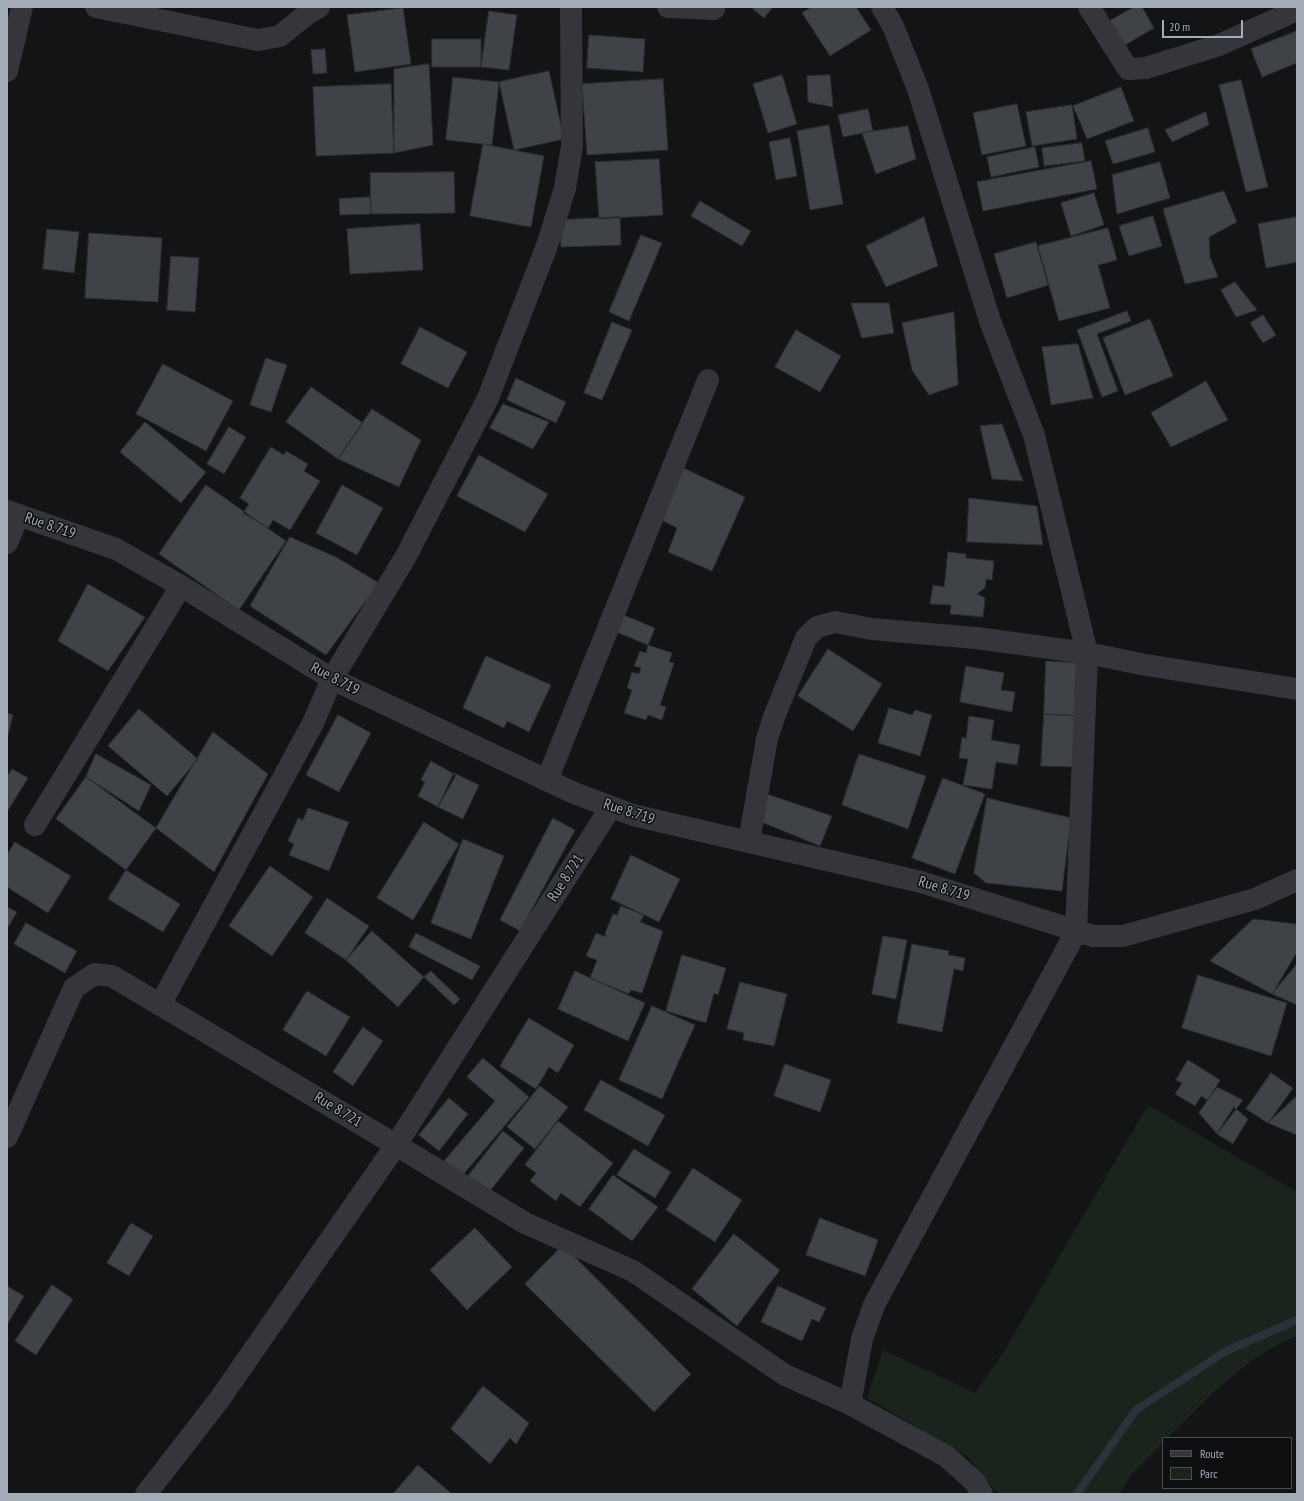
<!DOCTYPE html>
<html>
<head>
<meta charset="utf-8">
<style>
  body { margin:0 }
  #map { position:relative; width:1304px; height:1501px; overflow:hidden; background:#131415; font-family:"PT Sans Narrow",sans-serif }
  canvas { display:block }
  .frame { position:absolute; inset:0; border:8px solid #a4acb7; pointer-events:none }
  .legend { position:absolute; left:1162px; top:1437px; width:130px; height:52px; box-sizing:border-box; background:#0e0f10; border:1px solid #4a4e53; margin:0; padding:5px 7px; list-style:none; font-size:12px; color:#a4acb7 }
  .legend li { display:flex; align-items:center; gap:8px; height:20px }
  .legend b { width:20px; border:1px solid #4a4e53 }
  .scale { position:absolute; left:1162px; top:20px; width:81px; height:18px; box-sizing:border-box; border:2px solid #a4acb7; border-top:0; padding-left:5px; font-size:12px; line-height:14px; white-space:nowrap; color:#a4acb7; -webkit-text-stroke:3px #0e0f10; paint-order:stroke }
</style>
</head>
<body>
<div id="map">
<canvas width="1304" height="1501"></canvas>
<div class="frame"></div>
<ul class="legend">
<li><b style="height:5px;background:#34363b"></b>Route</li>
<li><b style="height:11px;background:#1b241c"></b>Parc</li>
</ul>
<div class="scale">20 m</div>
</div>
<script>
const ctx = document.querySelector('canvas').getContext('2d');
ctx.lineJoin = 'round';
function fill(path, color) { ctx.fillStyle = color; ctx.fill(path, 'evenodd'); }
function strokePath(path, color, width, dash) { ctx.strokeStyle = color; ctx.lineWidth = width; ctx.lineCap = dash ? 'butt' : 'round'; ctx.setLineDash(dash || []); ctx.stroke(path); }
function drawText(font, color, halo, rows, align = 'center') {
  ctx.font = font + ' "PT Sans Narrow",sans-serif'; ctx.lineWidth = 3; ctx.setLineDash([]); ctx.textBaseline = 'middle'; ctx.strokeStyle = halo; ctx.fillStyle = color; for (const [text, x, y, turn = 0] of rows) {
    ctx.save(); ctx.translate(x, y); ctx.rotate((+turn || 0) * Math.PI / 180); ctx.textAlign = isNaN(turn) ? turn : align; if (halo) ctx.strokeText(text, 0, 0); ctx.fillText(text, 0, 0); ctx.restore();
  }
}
const green = new Path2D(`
  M 1148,1105 L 1297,1192 L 1297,1336 C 1248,1355 1204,1401 1168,1438 L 1163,1438 L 1163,1443 L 1132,1474 L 1119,1494 L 998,1494 L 968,1457 L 867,1398 L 883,1350 L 975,1393 L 1006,1348 Z`);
const stream = new Path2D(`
  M 1077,1494 L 1136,1410 L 1226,1351 L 1297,1320`);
const building = new Path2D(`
  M 751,7 L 773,7 L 764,18 Z
  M 812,7 L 856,7 L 871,30 L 830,56 L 802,13 Z
  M 1134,7 L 1142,7 L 1154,28 L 1120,48 L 1106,23 Z
  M 403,8 L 411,64 L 355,72 L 347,15 Z
  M 489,11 L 517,15 L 509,70 L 481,67 Z
  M 1297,31 L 1297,63 L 1262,77 L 1251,49 Z
  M 589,35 L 645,39 L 643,72 L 587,68 Z
  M 432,39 L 481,39 L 481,67 L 432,67 Z
  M 325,49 L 327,73 L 313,74 L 311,50 Z
  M 429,64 L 433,145 L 394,153 L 394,69 Z
  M 549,71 L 564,139 L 514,150 L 499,82 Z
  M 782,75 L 797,124 L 768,133 L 753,84 Z
  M 830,75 L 833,107 L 808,102 L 807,76 Z
  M 453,77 L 499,82 L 492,145 L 446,140 Z
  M 663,79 L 668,150 L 587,155 L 582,84 Z
  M 1241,80 L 1268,187 L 1246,192 L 1219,85 Z
  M 391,84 L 394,153 L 316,156 L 313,87 Z
  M 1121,87 L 1134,121 L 1087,139 L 1073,106 Z
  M 1017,104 L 1026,146 L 982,155 L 973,113 Z
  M 1072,105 L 1077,139 L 1032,146 L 1026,112 Z
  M 868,109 L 873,131 L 843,137 L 838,115 Z
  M 1206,112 L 1209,125 L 1172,142 L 1165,130 Z
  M 829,125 L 843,204 L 810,210 L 797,131 Z
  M 908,126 L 916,159 L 876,174 L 862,133 Z
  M 1148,128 L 1155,152 L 1113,164 L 1105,141 Z
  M 790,138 L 797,176 L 776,180 L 769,142 Z
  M 1082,143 L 1085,161 L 1044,166 L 1042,148 Z
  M 483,144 L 544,156 L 531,227 L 470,216 Z
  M 1035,147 L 1039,167 L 991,177 L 987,157 Z
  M 659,159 L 663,215 L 599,219 L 595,162 Z
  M 1091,161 L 1097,189 L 983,211 L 977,182 Z
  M 1160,162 L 1170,198 L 1117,214 L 1112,175 Z
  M 454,172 L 455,213 L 371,214 L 370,173 Z
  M 1224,191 L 1237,222 L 1209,237 L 1210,257 L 1218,277 L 1185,284 L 1163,209 Z
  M 1094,193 L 1104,225 L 1071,236 L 1061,203 Z
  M 370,197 L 371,214 L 340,215 L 339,199 Z
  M 700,201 L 751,231 L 742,246 L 691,216 Z
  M 1153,216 L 1162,246 L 1129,256 L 1119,226 Z
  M 620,217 L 621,245 L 561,247 L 560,220 Z
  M 924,217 L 938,266 L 886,287 L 866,246 Z
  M 1297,217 L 1297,262 L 1266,268 L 1258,224 Z
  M 420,224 L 423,270 L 350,274 L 347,229 Z
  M 1108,228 L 1117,260 L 1098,265 L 1110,308 L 1059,321 L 1038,246 Z
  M 47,229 L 79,232 L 74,273 L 43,269 Z
  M 89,233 L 162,238 L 158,302 L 85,298 Z
  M 641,235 L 662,243 L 629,321 L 609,312 Z
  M 1036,242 L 1048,285 L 1007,298 L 994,254 Z
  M 171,256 L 199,258 L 195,312 L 167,310 Z
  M 1235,282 L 1257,310 L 1236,317 L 1221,290 Z
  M 851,303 L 889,303 L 894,333 L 862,338 Z
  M 1127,311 L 1131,321 L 1097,334 L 1118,391 L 1102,397 L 1077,330 Z
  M 954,312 L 958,385 L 929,395 L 912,370 L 902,323 Z
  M 1263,315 L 1276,335 L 1263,343 L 1250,323 Z
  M 1150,319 L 1173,376 L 1125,395 L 1103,338 Z
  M 612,322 L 632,330 L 602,400 L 584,393 Z
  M 420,327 L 467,352 L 448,388 L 401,364 Z
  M 796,330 L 841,356 L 820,392 L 775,367 Z
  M 1078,344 L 1093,398 L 1051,405 L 1042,347 Z
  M 266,358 L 287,365 L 271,412 L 250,405 Z
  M 163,364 L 233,401 L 206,451 L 136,414 Z
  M 516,378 L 566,402 L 556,423 L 507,400 Z
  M 1206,381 L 1228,420 L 1171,447 L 1151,413 Z
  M 311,387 L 363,423 L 338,459 L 286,422 Z
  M 503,404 L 549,422 L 533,449 L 490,428 Z
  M 372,409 L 421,440 L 399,487 L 338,459 Z
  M 145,422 L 206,472 L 181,503 L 120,452 Z
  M 1002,424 L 1023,481 L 992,479 L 980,426 Z
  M 229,427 L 246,437 L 224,474 L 207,464 Z
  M 271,447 L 284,455 L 286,451 L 308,464 L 304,471 L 320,481 L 290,530 L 273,520 L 268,528 L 243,513 L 249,504 L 240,498 Z
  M 479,455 L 548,494 L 525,532 L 457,496 Z
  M 677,465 L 745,497 L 712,571 L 668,552 L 677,528 L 652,515 Z
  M 206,485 L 286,541 L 239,610 L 159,554 Z
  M 342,485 L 383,508 L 357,555 L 316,533 Z
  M 969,498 L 1037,506 L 1043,545 L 967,542 Z
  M 290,537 L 336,557 L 379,583 L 326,655 L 250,606 Z
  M 948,552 L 966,554 L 966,558 L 994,561 L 992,580 L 986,579 L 985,588 L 977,594 L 985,598 L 983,617 L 950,614 L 951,605 L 930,604 L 933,585 L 944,587 Z
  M 88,584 L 145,617 L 108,671 L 58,641 Z
  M 621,614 L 655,628 L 648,645 L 614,631 Z
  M 648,645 L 672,653 L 669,662 L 674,663 L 660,705 L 666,707 L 662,720 L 648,715 L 646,720 L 624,713 L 632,690 L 627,688 L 632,672 L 639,674 L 641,668 L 634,666 L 640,651 L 646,653 Z
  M 828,649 L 882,684 L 853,731 L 798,696 Z
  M 486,656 L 551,685 L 529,732 L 507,721 L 504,728 L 463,708 Z
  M 1046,661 L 1082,663 L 1080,716 L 1044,714 Z
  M 966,666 L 1004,673 L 1001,690 L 1015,692 L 1012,712 L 960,702 Z
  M 889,708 L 912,715 L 915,710 L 932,715 L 920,756 L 878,743 Z
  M 139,709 L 198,759 L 167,796 L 108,746 Z
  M 7,713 L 13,715 L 7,739 Z
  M 1044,714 L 1080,716 L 1077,767 L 1041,766 Z
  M 338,715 L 371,733 L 339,792 L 306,775 Z
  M 969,716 L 994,720 L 991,740 L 1020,745 L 1017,765 L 996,762 L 992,789 L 963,785 L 968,759 L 959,758 L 962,737 L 966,738 Z
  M 213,732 L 268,774 L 214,872 L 156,828 Z
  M 96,754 L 151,785 L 139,811 L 86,777 Z
  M 859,754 L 926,776 L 908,829 L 842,805 Z
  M 431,761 L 456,775 L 438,807 L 418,796 L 425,782 L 421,780 Z
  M 12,769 L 28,778 L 7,812 L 7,777 Z
  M 454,773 L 479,785 L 463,819 L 438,807 Z
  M 86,777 L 156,828 L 126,870 L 56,819 Z
  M 943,778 L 985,794 L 955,874 L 912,858 Z
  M 767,794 L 832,816 L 820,846 L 759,821 Z
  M 987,798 L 1071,818 L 1062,891 L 986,883 L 974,873 Z
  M 308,808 L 349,822 L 329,871 L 289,855 L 294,844 L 288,841 L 298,818 L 303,820 Z
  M 553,818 L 575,830 L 520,931 L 500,920 Z
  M 424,822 L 459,844 L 413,920 L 377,898 Z
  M 463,839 L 504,856 L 471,939 L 431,923 Z
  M 15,842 L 71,876 L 48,913 L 7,887 L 7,855 Z
  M 631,855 L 680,879 L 659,922 L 611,899 Z
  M 270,866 L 313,897 L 272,956 L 229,926 Z
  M 126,870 L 180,904 L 163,932 L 108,899 Z
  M 327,898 L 369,926 L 346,960 L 305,933 Z
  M 621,906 L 644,915 L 640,922 L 663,931 L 642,993 L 631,990 L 629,994 L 590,978 L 597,960 L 586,956 L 596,933 L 606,937 L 605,933 L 613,914 L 617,915 Z
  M 7,907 L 17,912 L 7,929 Z
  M 1253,919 L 1297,924 L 1297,952 L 1272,994 L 1210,961 Z
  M 26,923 L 77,951 L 65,973 L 14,944 Z
  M 372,931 L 424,977 L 398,1007 L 346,960 Z
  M 416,933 L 480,966 L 472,980 L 409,947 Z
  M 883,936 L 907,940 L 896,999 L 872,994 Z
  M 912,944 L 949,951 L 948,955 L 965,958 L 963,971 L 954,969 L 942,1032 L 897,1023 Z
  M 682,955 L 726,968 L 718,995 L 714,993 L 706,1023 L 666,1011 Z
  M 1297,964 L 1297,1005 L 1272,994 Z
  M 431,971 L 460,999 L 454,1005 L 424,977 Z
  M 575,971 L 645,1003 L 628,1041 L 558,1009 Z
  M 1198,975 L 1287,1003 L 1271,1056 L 1182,1028 Z
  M 740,982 L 787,994 L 774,1046 L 743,1040 L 744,1033 L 727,1029 Z
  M 307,991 L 350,1017 L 326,1056 L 283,1030 Z
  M 652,1006 L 695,1025 L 662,1099 L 619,1080 Z
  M 529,1018 L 574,1045 L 558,1073 L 549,1067 L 536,1089 L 500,1066 Z
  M 363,1027 L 383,1041 L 353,1086 L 333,1072 Z
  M 483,1058 L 529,1097 L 462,1176 L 444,1161 L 495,1101 L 467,1077 Z
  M 1188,1060 L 1220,1080 L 1208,1100 L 1201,1096 L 1195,1106 L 1175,1094 L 1182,1083 L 1176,1080 Z
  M 785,1064 L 831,1080 L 820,1112 L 774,1096 Z
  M 1271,1073 L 1293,1088 L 1268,1123 L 1246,1109 Z
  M 601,1080 L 665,1115 L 648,1146 L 584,1110 Z
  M 540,1086 L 568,1107 L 535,1149 L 507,1127 Z
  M 1217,1087 L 1243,1100 L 1217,1134 L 1199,1113 Z
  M 1297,1096 L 1297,1135 L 1268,1123 Z
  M 449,1098 L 468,1114 L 439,1151 L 419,1135 Z
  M 1234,1107 L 1248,1119 L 1233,1144 L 1217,1134 Z
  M 558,1121 L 613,1163 L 580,1207 L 561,1193 L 556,1201 L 530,1181 L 536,1173 L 525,1165 Z
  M 503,1131 L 524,1148 L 486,1196 L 465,1180 Z
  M 634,1149 L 671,1172 L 655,1198 L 617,1175 Z
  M 693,1168 L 742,1200 L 715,1242 L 666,1210 Z
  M 613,1175 L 658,1207 L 632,1241 L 589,1209 Z
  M 820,1218 L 878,1240 L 865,1276 L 806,1255 Z
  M 131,1223 L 153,1236 L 129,1276 L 107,1263 Z
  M 475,1228 L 512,1267 L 467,1310 L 430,1270 Z
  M 734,1234 L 780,1270 L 737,1326 L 692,1289 Z
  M 563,1245 L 691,1374 L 654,1412 L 525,1284 Z
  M 52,1285 L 73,1299 L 36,1355 L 15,1341 Z
  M 7,1286 L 24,1296 L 7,1325 Z
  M 778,1286 L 826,1308 L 819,1322 L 812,1319 L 802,1341 L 761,1322 Z
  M 483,1386 L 529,1423 L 516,1444 L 510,1438 L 490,1464 L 451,1429 Z
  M 418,1465 L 452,1494 L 393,1494 Z`);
const minor = new Path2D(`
  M 96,7 L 258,40 L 280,36 L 307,14 L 319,7
  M 668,7 L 714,9
  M 1089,7 L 1128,69 L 1146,68 L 1219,45 L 1297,10
  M 7,71 L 22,7
  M 7,511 L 116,549 L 181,586 L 332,679 L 574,793 L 633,815 L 921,882 L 1093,936 L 1123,936 L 1255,899 L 1297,880
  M 7,543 L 19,515
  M 547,780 L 708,380
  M 35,825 L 181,586
  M 749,841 L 767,739 L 774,717 L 806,638 L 817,627 L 835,622 L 872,629 L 976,638 L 1087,653 L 1146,665 L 1297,689
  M 160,1005 L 313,723 L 332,679 L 406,556 L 488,398 L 548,243 L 565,188 L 572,146 L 571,7
  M 7,1137 L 74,988 L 95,974 L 112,976 L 396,1145 L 611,807
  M 850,1404 L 862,1339 L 874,1305 L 1076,932 L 1087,653 L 1034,435 L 990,321 L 918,89 L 893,26 L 882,7
  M 146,1494 L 219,1400 L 396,1145 L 525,1223 L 633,1271 L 785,1375 L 850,1404 L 946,1456 L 975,1482 L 982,1494`);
const streetNames = [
  ["Rue 8.719",50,526,19],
  ["Rue 8.719",335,679,28],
  ["Rue 8.719",629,812,18],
  ["Rue 8.721",566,878,-57],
  ["Rue 8.719",944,889,17],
  ["Rue 8.721",338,1110,31]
];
fill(green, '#1b241c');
strokePath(stream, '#29343a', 8);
fill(building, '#3f4246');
strokePath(building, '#2d2e32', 1);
strokePath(minor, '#34363b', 22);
drawText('15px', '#a4acb7', '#0e0f10', streetNames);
</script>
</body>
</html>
